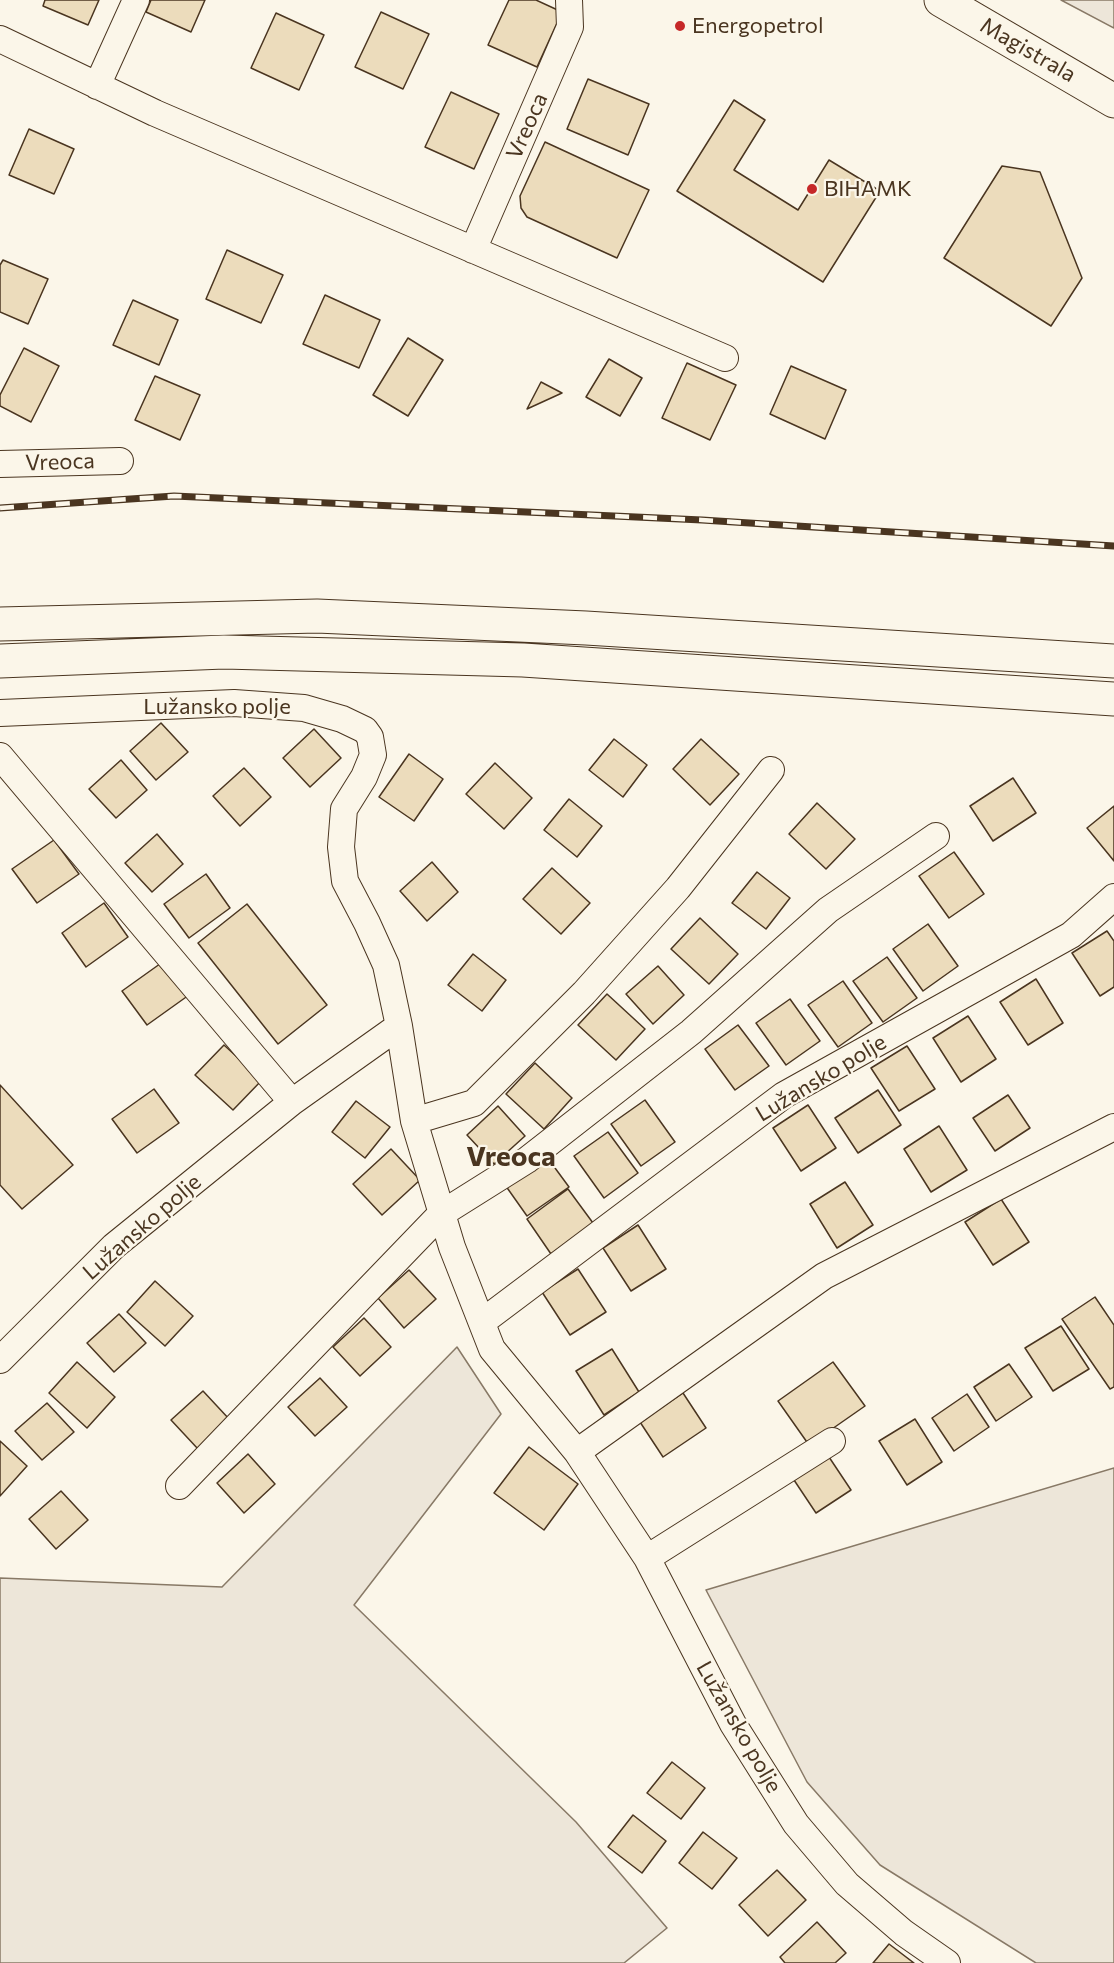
<!DOCTYPE html>
<html>
<head>
<meta charset="utf-8">
<style>
  body { margin:0 }
  canvas { display:block; background:#fbf6e9 }
</style>
</head>
<body>
<canvas width="1114" height="1963"></canvas>
<script>
const ctx = document.querySelector('canvas').getContext('2d');
ctx.lineJoin = 'round';
function fill(path, color) { ctx.fillStyle = color; ctx.fill(path, 'evenodd'); }
function strokePath(path, color, width, dash) { ctx.strokeStyle = color; ctx.lineWidth = width; ctx.lineCap = dash ? 'butt' : 'round'; ctx.setLineDash(dash || []); ctx.stroke(path); }
function drawText(font, color, halo, rows, align = 'center') {
  ctx.font = font + ' Commissioner,sans-serif'; ctx.lineWidth = 4.5; ctx.setLineDash([]); ctx.textBaseline = 'middle'; ctx.strokeStyle = halo; ctx.fillStyle = color; for (const [text, x, y, turn = 0] of rows) {
    ctx.save(); ctx.translate(x, y); ctx.rotate((+turn || 0) * Math.PI / 180); ctx.textAlign = isNaN(turn) ? turn : align; if (halo) ctx.strokeText(text, 0, 0); ctx.fillText(text, 0, 0); ctx.restore();
  }
}
const green = new Path2D(`
  M 1061,0 L 1114,0 L 1114,28 Z
  M 457,1347 L 501,1414 L 354,1605 L 576,1822 L 667,1928 L 624,1963 L 0,1963 L 0,1578 L 222,1587 Z
  M 1114,1468 L 1114,1963 L 1036,1963 L 880,1865 L 807,1782 L 706,1590 Z`);
const building = new Path2D(`
  M 45,0 L 99,0 L 88,25 L 43,6 Z
  M 151,0 L 205,0 L 191,32 L 146,12 Z
  M 509,0 L 536,0 L 562,12 L 537,67 L 488,45 Z
  M 381,12 L 429,34 L 403,89 L 355,67 Z
  M 276,13 L 324,35 L 299,90 L 251,68 Z
  M 588,79 L 649,104 L 628,155 L 567,129 Z
  M 451,92 L 499,114 L 474,169 L 425,147 Z
  M 734,100 L 765,120 L 734,170 L 798,210 L 829,160 L 880,191 L 823,282 L 677,191 Z
  M 29,129 L 74,149 L 54,194 L 9,175 Z
  M 545,142 L 649,190 L 617,258 L 527,217 L 521,208 L 520,196 Z
  M 1002,166 L 1040,172 L 1082,278 L 1051,326 L 944,258 Z
  M 227,250 L 283,275 L 261,323 L 206,299 Z
  M 3,260 L 48,279 L 28,324 L 0,312 L 0,265 Z
  M 325,295 L 380,320 L 359,368 L 303,344 Z
  M 133,300 L 178,320 L 159,365 L 113,345 Z
  M 408,338 L 443,360 L 408,416 L 373,395 Z
  M 24,348 L 59,366 L 31,422 L 0,406 L 0,395 Z
  M 609,359 L 642,378 L 620,416 L 586,397 Z
  M 687,363 L 736,385 L 710,440 L 662,418 Z
  M 791,366 L 846,390 L 825,439 L 770,414 Z
  M 155,376 L 200,395 L 180,440 L 135,420 Z
  M 541,382 L 562,393 L 527,409 Z
  M 161,723 L 188,752 L 156,780 L 130,751 Z
  M 314,729 L 341,758 L 310,787 L 283,758 Z
  M 614,739 L 647,765 L 623,797 L 589,770 Z
  M 701,739 L 739,774 L 710,805 L 673,769 Z
  M 409,754 L 443,779 L 414,821 L 379,797 Z
  M 121,760 L 147,790 L 116,818 L 89,789 Z
  M 495,763 L 532,798 L 504,829 L 466,794 Z
  M 244,768 L 271,797 L 240,826 L 213,796 Z
  M 1013,778 L 1036,813 L 993,841 L 970,806 Z
  M 569,799 L 602,826 L 577,857 L 544,830 Z
  M 817,803 L 855,839 L 826,869 L 789,834 Z
  M 1114,806 L 1114,861 L 1087,828 Z
  M 157,834 L 183,864 L 152,892 L 125,863 Z
  M 54,840 L 79,874 L 37,903 L 12,869 Z
  M 954,852 L 984,894 L 949,918 L 919,876 Z
  M 432,862 L 458,892 L 427,921 L 400,891 Z
  M 552,868 L 590,903 L 561,934 L 523,899 Z
  M 757,872 L 790,898 L 766,929 L 732,903 Z
  M 206,874 L 230,908 L 189,938 L 164,904 Z
  M 104,903 L 128,937 L 86,967 L 62,933 Z
  M 247,904 L 327,1005 L 278,1044 L 198,943 Z
  M 700,918 L 738,954 L 709,984 L 671,949 Z
  M 928,924 L 958,966 L 923,991 L 893,949 Z
  M 1107,931 L 1114,941 L 1114,987 L 1100,996 L 1072,953 Z
  M 473,954 L 506,980 L 482,1011 L 448,985 Z
  M 887,957 L 917,998 L 883,1022 L 853,981 Z
  M 164,961 L 189,995 L 147,1025 L 122,991 Z
  M 658,966 L 684,995 L 653,1024 L 626,994 Z
  M 1036,979 L 1063,1023 L 1028,1045 L 1000,1002 Z
  M 843,981 L 872,1023 L 838,1047 L 808,1005 Z
  M 607,994 L 645,1029 L 616,1060 L 578,1025 Z
  M 790,999 L 820,1041 L 786,1065 L 756,1023 Z
  M 968,1016 L 996,1059 L 961,1082 L 933,1038 Z
  M 738,1025 L 769,1066 L 735,1090 L 705,1049 Z
  M 224,1045 L 262,1080 L 233,1110 L 195,1075 Z
  M 907,1046 L 935,1089 L 899,1111 L 871,1068 Z
  M 535,1063 L 572,1098 L 544,1129 L 506,1094 Z
  M 0,1085 L 73,1165 L 22,1209 L 0,1185 Z
  M 154,1089 L 179,1123 L 137,1153 L 112,1119 Z
  M 878,1090 L 901,1125 L 858,1153 L 835,1118 Z
  M 1008,1095 L 1030,1128 L 995,1151 L 973,1118 Z
  M 645,1100 L 675,1142 L 641,1166 L 611,1124 Z
  M 356,1101 L 390,1127 L 365,1158 L 332,1132 Z
  M 808,1105 L 836,1148 L 801,1171 L 773,1128 Z
  M 498,1106 L 525,1136 L 494,1164 L 467,1135 Z
  M 939,1126 L 967,1170 L 931,1192 L 904,1149 Z
  M 608,1132 L 638,1173 L 604,1198 L 574,1156 Z
  M 391,1149 L 420,1180 L 382,1215 L 353,1184 Z
  M 544,1153 L 569,1187 L 527,1216 L 503,1182 Z
  M 845,1182 L 873,1225 L 837,1248 L 810,1204 Z
  M 568,1189 L 593,1223 L 551,1254 L 527,1219 Z
  M 1001,1199 L 1029,1242 L 993,1265 L 965,1222 Z
  M 638,1225 L 666,1269 L 631,1291 L 603,1248 Z
  M 578,1269 L 606,1312 L 570,1335 L 542,1292 Z
  M 409,1270 L 436,1299 L 404,1328 L 378,1298 Z
  M 155,1281 L 193,1316 L 165,1346 L 127,1312 Z
  M 1095,1297 L 1114,1325 L 1114,1387 L 1110,1389 L 1062,1319 Z
  M 119,1314 L 146,1343 L 114,1372 L 87,1343 Z
  M 364,1318 L 391,1347 L 360,1376 L 333,1347 Z
  M 1061,1326 L 1089,1369 L 1053,1391 L 1025,1348 Z
  M 612,1349 L 639,1392 L 604,1415 L 576,1371 Z
  M 77,1362 L 115,1397 L 87,1428 L 49,1393 Z
  M 833,1362 L 865,1406 L 809,1445 L 778,1401 Z
  M 1009,1364 L 1032,1397 L 996,1421 L 974,1387 Z
  M 320,1378 L 347,1407 L 315,1436 L 288,1407 Z
  M 203,1391 L 230,1420 L 198,1449 L 171,1420 Z
  M 683,1393 L 706,1428 L 663,1457 L 640,1422 Z
  M 967,1394 L 989,1427 L 954,1451 L 932,1418 Z
  M 47,1403 L 74,1432 L 42,1460 L 15,1431 Z
  M 915,1419 L 942,1462 L 907,1485 L 879,1441 Z
  M 0,1441 L 27,1466 L 0,1496 Z
  M 529,1447 L 578,1484 L 544,1530 L 494,1493 Z
  M 248,1454 L 275,1484 L 244,1513 L 217,1483 Z
  M 829,1457 L 851,1490 L 816,1513 L 794,1480 Z
  M 61,1491 L 88,1520 L 56,1549 L 29,1519 Z
  M 672,1762 L 705,1788 L 681,1819 L 647,1793 Z
  M 633,1815 L 666,1841 L 642,1873 L 608,1847 Z
  M 703,1832 L 737,1858 L 712,1889 L 679,1863 Z
  M 777,1870 L 806,1900 L 768,1936 L 739,1905 Z
  M 817,1922 L 846,1953 L 835,1963 L 785,1963 L 780,1957 Z
  M 889,1944 L 914,1963 L 873,1963 Z`);
const street = new Path2D(`
  M 0,39 L 155,113 L 725,358
  M 97,86 L 136,0
  M 473,250 L 570,27 L 569,0
  M 0,464 L 120,461
  M 0,713 L 234,703 L 304,708 L 342,719 L 365,730 L 370,737 L 373,755 L 364,777 L 344,809 L 341,847 L 345,881 L 367,923 L 386,965 L 399,1026 L 414,1121 L 452,1247 L 492,1349 L 577,1452 L 647,1558 L 733,1724 L 796,1824 L 847,1884 L 904,1933 L 947,1963
  M 0,756 L 292,1102
  M 414,1121 L 474,1103 L 584,993 L 678,888 L 771,770
  M 482,1322 L 784,1095 L 1071,935 L 1114,897
  M 0,1360 L 114,1246 L 292,1102 L 399,1026
  M 577,1452 L 824,1276 L 1114,1127
  M 179,1486 L 441,1214 L 527,1160 L 691,1032 L 828,910 L 936,836
  M 647,1558 L 832,1441`);
const secondary = new Path2D(`
  M 941,0 L 1114,101`);
const highway = new Path2D(`
  M 0,624 L 317,616 L 586,628 L 1114,661
  M 0,661 L 224,652 L 523,660 L 1114,699`);
const rail = new Path2D(`
  M 0,508 L 174,496 L 702,520 L 1114,546`);
const markers = [
  [680,26,6,"#c62828"],
  [812,189,6,"#c62828"]
];
const poiNames = [
  ["Energopetrol",692,26],
  ["BIHAMK",824,189]
];
const streetNames = [
  ["Magistrala",1028,50,30],
  ["Vreoca",527,126,-66],
  ["Vreoca",60,462,-2],
  ["Lužansko polje",217,707],
  ["Lužansko polje",821,1078,-31],
  ["Lužansko polje",142,1227,-41],
  ["Lužansko polje",739,1727,60]
];
const districtNames = [
  ["Vreoca",511,1157]
];
fill(green, '#ede6d9');
strokePath(green, '#887966', 1.5);
fill(building, '#ecdcbc');
strokePath(building, '#4a3520', 1.5);
strokePath(street, '#4a3520', 28);
strokePath(secondary, '#4a3520', 35);
strokePath(highway, '#4a3520', 35);
strokePath(street, '#fbf6e9', 26);
strokePath(secondary, '#fbf6e9', 33);
strokePath(highway, '#fbf6e9', 33);
strokePath(rail, '#4a3520', 7);
strokePath(rail, '#fbf6e9', 4.5, [14]);
for (const [x, y, r, color] of markers) { const dot = new Path2D(); dot.arc(x, y, r, 0, 2 * Math.PI); ctx.fillStyle = color; ctx.fill(dot); strokePath(dot, '#fbf6e9', 2); }
drawText('22px', '#4a3520', '#fbf6e9', poiNames, 'left');
drawText('22px', '#4a3520', '#fbf6e9', streetNames);
drawText('bold 28px', '#4a3520', '#fbf6e9', districtNames);
</script>
</body>
</html>
